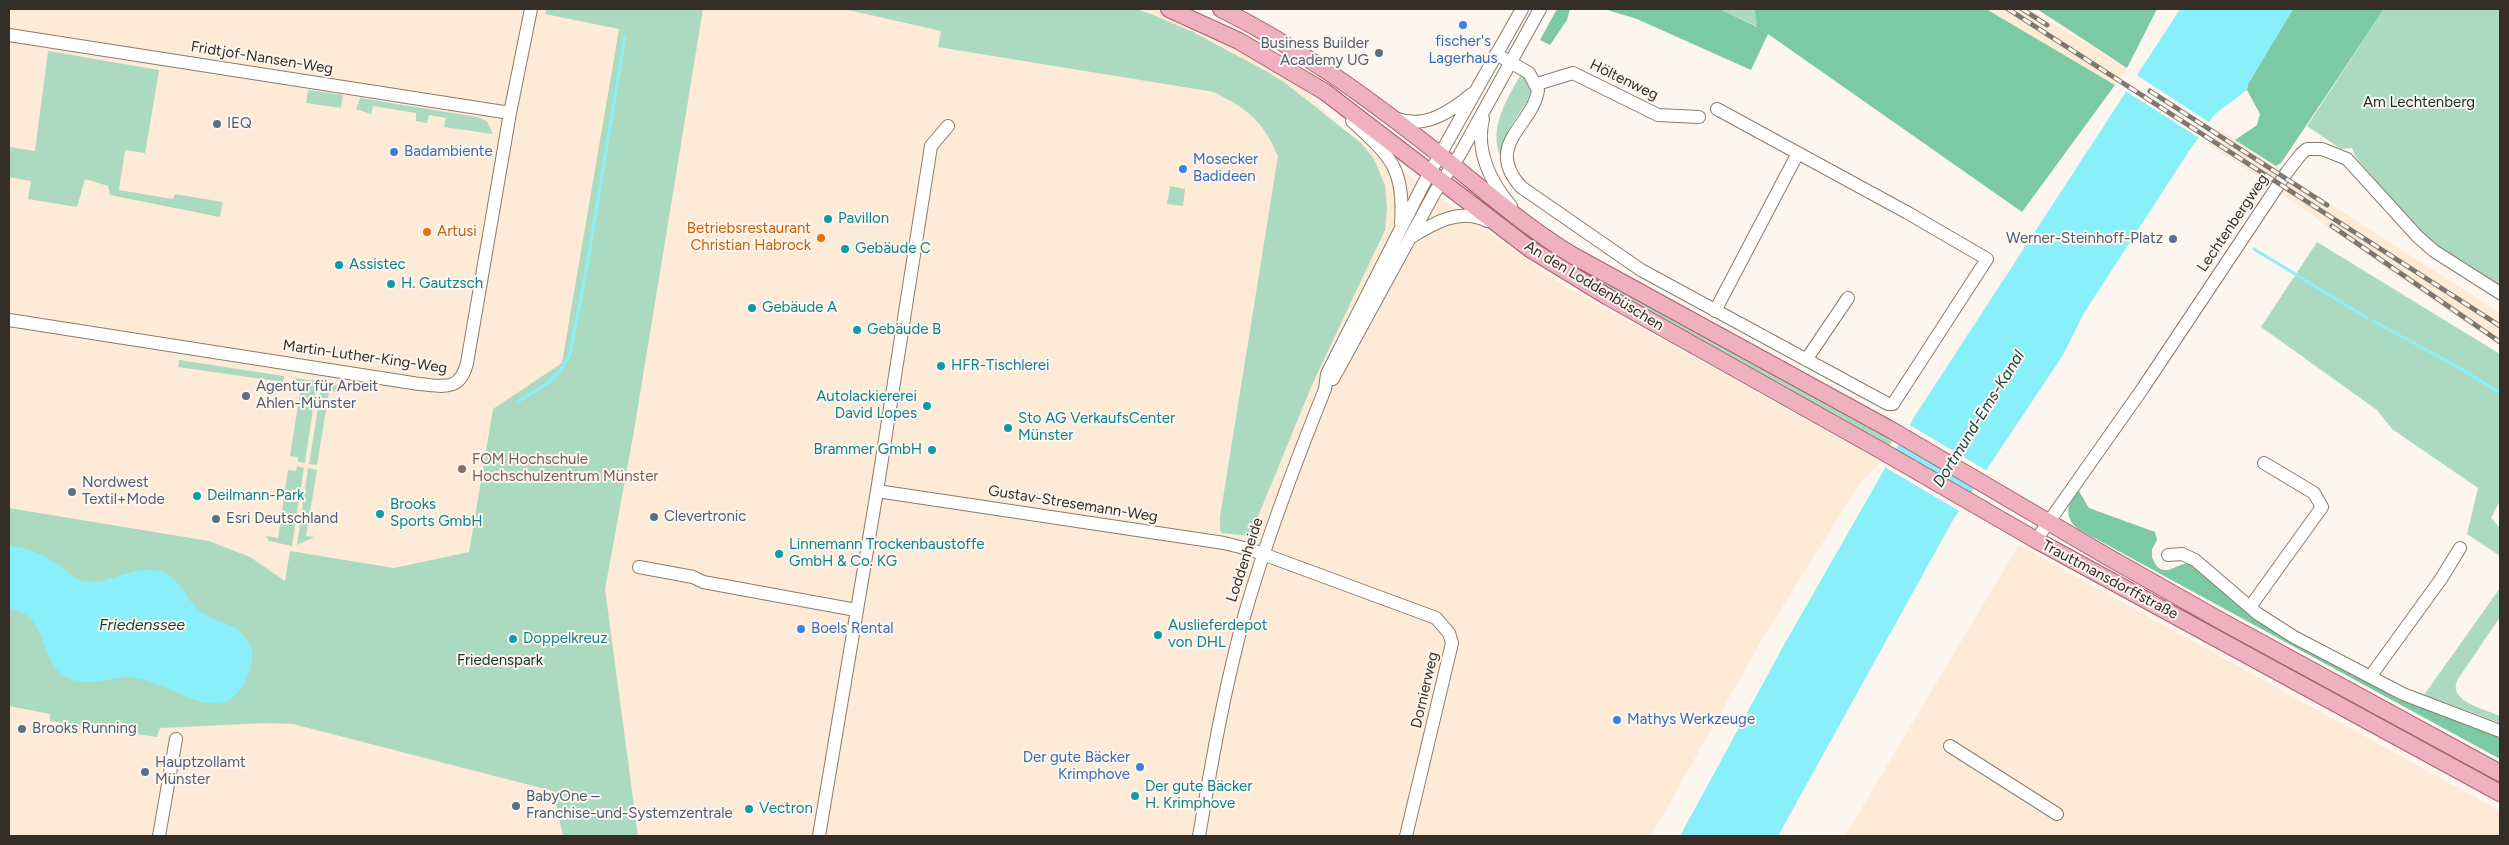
<!DOCTYPE html>
<html>
<head>
<meta charset="utf-8">
<style>
  body { margin:0 }
  #map { position:relative; width:2509px; height:845px; overflow:hidden; background:#fdf6ee; font-family:Figtree,sans-serif }
  canvas { display:block }
  .frame { position:absolute; inset:0; border:10px solid #352e27; pointer-events:none }
</style>
</head>
<body>
<div id="map">
<canvas width="2509" height="845"></canvas>
<div class="frame"></div>
</div>
<script>
const ctx = document.querySelector('canvas').getContext('2d');
ctx.lineJoin = 'round';
function fill(path, color) { ctx.fillStyle = color; ctx.fill(path, 'evenodd'); }
function strokePath(path, color, width, dash) { ctx.strokeStyle = color; ctx.lineWidth = width; ctx.lineCap = dash ? 'butt' : 'round'; ctx.setLineDash(dash || []); ctx.stroke(path); }
function drawText(font, color, halo, rows, align = 'center') {
  ctx.font = font + ' Figtree,sans-serif'; ctx.lineWidth = 4; ctx.setLineDash([]); ctx.textBaseline = 'middle'; ctx.strokeStyle = halo; ctx.fillStyle = color; for (const [text, x, y, turn = 0] of rows) {
    ctx.save(); ctx.translate(x, y); ctx.rotate((+turn || 0) * Math.PI / 180); ctx.textAlign = isNaN(turn) ? turn : align; if (halo) ctx.strokeText(text, 0, 0); ctx.fillText(text, 0, 0); ctx.restore();
  }
}
const built = new Path2D(`
  M 9,9 L 1155,9 L 1184,20 L 1293,78 L 1337,124 L 1558,282 L 1881,462 L 1860,483 L 1764,636 L 1651,836 L 9,836 Z
  M 1986,9 L 2029,9 L 2127,68 L 2115,85 Z
  M 2219,129 L 2282,170 L 2271,185 L 2209,145 Z
  M 2291,179 L 2500,313 L 2500,346 L 2398,277 L 2281,193 Z
  M 2019,545 L 2500,811 L 2500,836 L 1845,836 Z`);
const green = new Path2D(`
  M 546,9 L 703,9 L 634,431 L 605,589 L 638,836 L 563,836 L 553,791 L 293,724 L 266,723 L 160,728 L 157,737 L 50,721 L 50,714 L 9,706 L 9,508 L 209,541 L 250,557 L 285,581 L 290,551 L 394,568 L 469,552 L 493,409 L 562,363 L 619,29 L 545,14 Z
  M 844,9 L 1136,9 L 1151,14 L 1193,32 L 1264,70 L 1284,82 L 1361,143 L 1374,159 L 1385,185 L 1387,209 L 1385,230 L 1312,385 L 1250,536 L 1222,533 L 1220,530 L 1220,517 L 1278,156 C 1262,119 1248,110 1214,92 L 938,47 L 941,31 Z
  M 1720,9 L 1751,9 L 1755,11 L 1758,27 Z
  M 2384,9 L 2500,9 L 2500,285 L 2496,285 L 2421,235 L 2355,156 L 2352,148 L 2341,149 L 2307,126 Z
  M 48,51 L 159,70 L 145,153 L 125,150 L 119,190 L 173,199 L 175,194 L 223,202 L 220,217 L 110,195 L 108,186 L 85,179 L 77,207 L 28,199 L 31,181 L 9,177 L 9,147 L 35,151 Z
  M 1520,76 L 1527,79 L 1532,87 C 1528,108 1510,120 1505,140 C 1503,148 1504,157 1504,164 C 1486,133 1504,104 1520,76 Z
  M 308,90 L 343,95 L 341,108 L 306,103 Z
  M 360,98 L 477,117 L 487,121 L 493,134 L 444,127 L 446,118 L 429,115 L 427,123 L 416,121 L 416,113 L 373,106 L 371,114 L 356,109 Z
  M 1459,185 L 1567,262 L 1629,293 L 1894,438 L 1888,448 L 1651,316 L 1537,246 Z
  M 1170,186 L 1185,189 L 1183,206 L 1167,204 Z
  M 2317,242 L 2500,354 L 2500,501 L 2491,518 L 2500,528 L 2500,556 L 2467,534 L 2478,488 L 2392,429 L 2377,410 L 2261,327 Z
  M 179,360 L 284,376 L 283,382 L 178,367 Z
  M 293,378 L 317,381 L 305,463 L 298,462 L 298,457 L 290,456 L 301,386 L 292,384 Z
  M 322,383 L 338,385 L 337,392 L 329,391 L 317,465 L 309,464 Z
  M 297,466 L 304,468 L 292,546 L 269,541 L 266,536 L 278,538 L 288,470 L 296,471 Z
  M 308,468 L 317,470 L 306,536 L 314,537 L 297,545 Z
  M 2500,588 L 2500,617 L 2458,679 C 2446,701 2485,709 2500,716 L 2500,723 L 2424,695 Z`);
const forest = new Path2D(`
  M 1557,9 L 1570,9 L 1567,20 L 1550,45 L 1540,40 Z
  M 1604,9 L 1720,9 L 1757,27 L 1755,11 L 1751,9 L 1986,9 L 2115,85 L 2022,212 L 1768,34 L 1751,70 L 1637,19 Z
  M 2037,9 L 2157,9 L 2127,68 Z
  M 2293,9 L 2384,9 L 2281,163 L 2276,166 L 2235,140 L 2257,125 L 2260,114 L 2247,90 L 2248,84 Z
  M 2077,488 L 2089,508 L 2155,532 L 2157,540 L 2152,549 L 2152,557 C 2162,582 2174,564 2189,563 L 2245,609 L 2500,737 L 2500,759 L 2078,529 C 2062,516 2069,503 2077,488 Z`);
const water = new Path2D(`
  M 2180,9 L 2293,9 L 2248,84 L 2247,90 L 2215,114 L 2189,151 L 2084,313 L 2063,355 L 1953,520 L 1778,836 L 1680,836 L 1785,643 L 1916,414 Z
  M 9,546 C 26,546 46,556 60,566 C 67,571 75,579 82,581 C 110,587 134,562 163,572 C 180,578 186,600 199,610 C 217,625 239,621 250,646 C 258,661 241,698 224,703 C 219,704 207,703 202,702 C 179,696 157,680 134,678 C 112,675 88,689 66,677 C 36,659 51,616 9,608 Z`);
const pier = new Path2D(`
  M 2135,74 L 2212,124 L 2201,139 L 2124,90 Z
  M 1908,424 L 1987,471 L 1976,488 L 1897,442 Z
  M 1893,449 L 1972,494 L 1961,512 L 1883,466 Z`);
const stream = new Path2D(`
  M 2254,249 L 2367,318
  M 2373,321 L 2458,367 L 2500,393
  M 519,401 L 549,382 L 563,367 L 570,354 L 587,266 L 625,36`);
const minor = new Path2D(`
  M 9,35 L 510,113
  M 1496,54 L 1529,73 L 1538,90 C 1533,126 1483,144 1521,187 L 1641,270 L 1888,404 L 1893,404 L 1987,259 L 1908,213 L 1717,109
  M 1537,84 L 1573,73 L 1658,115 L 1699,117
  M 1395,118 C 1424,130 1450,112 1472,94
  M 1483,119 C 1475,151 1491,183 1511,206
  M 1352,121 C 1390,156 1405,168 1401,223
  M 1411,237 C 1434,223 1461,207 1487,221
  M 1715,311 L 1798,153
  M 9,320 L 419,384 C 443,386 460,392 467,363 L 510,113 L 531,9
  M 1806,360 L 1848,298
  M 1333,379 L 1435,192 L 1460,154 L 1540,9
  M 877,491 L 1224,543 L 1252,550 L 1436,618 L 1449,633 L 1452,643 L 1406,836
  M 2036,540 L 2143,388 L 2287,172 L 2301,154 L 2307,149 L 2322,149 L 2347,159 L 2418,237 L 2434,251 L 2500,293
  M 2168,555 L 2182,554 L 2195,560 L 2258,614 L 2294,637 L 2403,694 L 2500,731
  M 639,567 L 693,577 L 703,582 L 856,610
  M 2250,607 L 2322,507 L 2314,493 L 2264,463
  M 2370,677 L 2441,579 L 2460,548
  M 1950,746 L 2057,814
  M 159,836 L 176,739
  M 819,836 L 877,491 L 931,146 L 948,126
  M 1199,836 C 1212,761 1225,684 1246,610 C 1268,534 1296,461 1325,389 L 1327,374 L 1424,183 L 1522,9`);
const major = new Path2D(`
  M 1169,9 L 1239,41 L 1325,92 L 1530,249 L 1608,297 L 1882,451 L 2036,540 L 2500,793
  M 1221,9 C 1296,46 1364,95 1430,147 C 1476,183 1521,224 1572,255 L 1893,431 L 2108,557 L 2223,622 L 2500,773`);
const rail = new Path2D(`
  M 2008,9 L 2500,326
  M 2022,9 L 2047,25
  M 2150,91 L 2327,205
  M 2332,226 L 2500,342`);
const markers = [
  [1463,25,5,"#3f7fe0"],
  [1379,53,5,"#5c6f8a"],
  [217,124,5,"#5c6f8a"],
  [394,152,5,"#3f7fe0"],
  [1183,169,5,"#3f7fe0"],
  [828,219,5,"#0f9aa8"],
  [427,232,5,"#e8710a"],
  [821,238,5,"#e8710a"],
  [2173,239,5,"#5c6f8a"],
  [845,249,5,"#0f9aa8"],
  [339,265,5,"#0f9aa8"],
  [391,284,5,"#0f9aa8"],
  [752,308,5,"#0f9aa8"],
  [857,330,5,"#0f9aa8"],
  [941,366,5,"#0f9aa8"],
  [246,396,5,"#5c6f8a"],
  [927,406,5,"#0f9aa8"],
  [1008,428,5,"#0f9aa8"],
  [932,450,5,"#0f9aa8"],
  [462,469,5,"#8d6e63"],
  [72,492,5,"#5c6f8a"],
  [197,496,5,"#0f9aa8"],
  [380,514,5,"#0f9aa8"],
  [654,517,5,"#5c6f8a"],
  [216,519,5,"#5c6f8a"],
  [779,554,5,"#0f9aa8"],
  [801,629,5,"#3f7fe0"],
  [1158,635,5,"#0f9aa8"],
  [513,639,5,"#0f9aa8"],
  [1617,720,5,"#3f7fe0"],
  [22,729,5,"#5c6f8a"],
  [1140,767,5,"#3f7fe0"],
  [145,772,5,"#5c6f8a"],
  [1135,796,5,"#0f9aa8"],
  [516,806,5,"#5c6f8a"],
  [749,809,5,"#0f9aa8"]
];
const shopNames = [
  ["fischer's",1463,42,"center"],
  ["Lagerhaus",1463,59,"center"],
  ["Badambiente",404,152],
  ["Mosecker",1193,160],
  ["Badideen",1193,177],
  ["Boels Rental",811,629],
  ["Mathys Werkzeuge",1627,720],
  ["Der gute Bäcker",1130,758,"right"],
  ["Krimphove",1130,775,"right"]
];
const serviceNames = [
  ["Business Builder",1369,44,"right"],
  ["Academy UG",1369,61,"right"],
  ["IEQ",227,124],
  ["Werner-Steinhoff-Platz",2163,239,"right"],
  ["Agentur für Arbeit",256,387],
  ["Ahlen-Münster",256,404],
  ["Nordwest",82,483],
  ["Textil+Mode",82,500],
  ["Clevertronic",664,517],
  ["Esri Deutschland",226,519],
  ["Brooks Running",32,729],
  ["Hauptzollamt",155,763],
  ["Münster",155,780],
  ["BabyOne –",526,797],
  ["Franchise-und-Systemzentrale",526,814]
];
const streetNames = [
  ["Fridtjof-Nansen-Weg",262,58,9],
  ["Höltenweg",1624,80,26],
  ["Lechtenbergweg",2233,223,-56],
  ["An den Loddenbüschen",1594,286,31],
  ["Martin-Luther-King-Weg",365,357,8],
  ["Gustav-Stresemann-Weg",1073,504,9],
  ["Loddenheide",1245,560,-72],
  ["Trauttmansdorffstraße",2110,580,28],
  ["Dornierweg",1425,690,-77]
];
const parkNames = [
  ["Am Lechtenberg",2419,103],
  ["Friedenspark",500,661]
];
const cultureNames = [
  ["Pavillon",838,219],
  ["Gebäude C",855,249],
  ["Assistec",349,265],
  ["H. Gautzsch",401,284],
  ["Gebäude A",762,308],
  ["Gebäude B",867,330],
  ["HFR-Tischlerei",951,366],
  ["Autolackiererei",917,397,"right"],
  ["David Lopes",917,414,"right"],
  ["Sto AG VerkaufsCenter",1018,419],
  ["Münster",1018,436],
  ["Brammer GmbH",922,450,"right"],
  ["Deilmann-Park",207,496],
  ["Brooks",390,505],
  ["Sports GmbH",390,522],
  ["Linnemann Trockenbaustoffe",789,545],
  ["GmbH & Co. KG",789,562],
  ["Auslieferdepot",1168,626],
  ["von DHL",1168,643],
  ["Doppelkreuz",523,639],
  ["Der gute Bäcker",1145,787],
  ["H. Krimphove",1145,804],
  ["Vectron",759,809]
];
const foodNames = [
  ["Betriebsrestaurant",811,229],
  ["Christian Habrock",811,246],
  ["Artusi",437,232,"left"]
];
const educationNames = [
  ["FOM Hochschule",472,460],
  ["Hochschulzentrum Münster",472,477]
];
const waterNames = [
  ["Dortmund-Ems-Kanal",1979,419,-58],
  ["Friedenssee",142,625]
];
fill(built, '#fdead7');
fill(green, '#acdac1');
fill(forest, '#7ccaa3');
fill(water, '#89effb');
fill(pier, '#fdf6ee');
strokePath(stream, '#89effb', 3);
strokePath(minor, '#8c7c6c', 14);
strokePath(major, '#a7616e', 18);
strokePath(minor, '#fff', 12);
strokePath(major, '#efb1bf', 16);
strokePath(rail, '#7e7770', 5);
strokePath(rail, '#fdf6ee', 3, [9]);
for (const [x, y, r, color] of markers) { const dot = new Path2D(); dot.arc(x, y, r, 0, 2 * Math.PI); ctx.fillStyle = color; ctx.fill(dot); strokePath(dot, '#fdf6ee', 2); }
drawText('15px', '#366cbe', '#fdf6ee', shopNames, 'left');
drawText('15px', '#4e5e75', '#fdf6ee', serviceNames, 'left');
drawText('15px', '#352e27', '#fdf6ee', streetNames);
drawText('15px', '#103324', '#fdf6ee', parkNames);
drawText('15px', '#0d838f', '#fdf6ee', cultureNames, 'left');
drawText('15px', '#c56008', '#fdf6ee', foodNames, 'right');
drawText('15px', '#785e54', '#fdf6ee', educationNames, 'left');
drawText('italic 16px', '#0e3f44', '#fdf6ee', waterNames);
</script>
</body>
</html>
